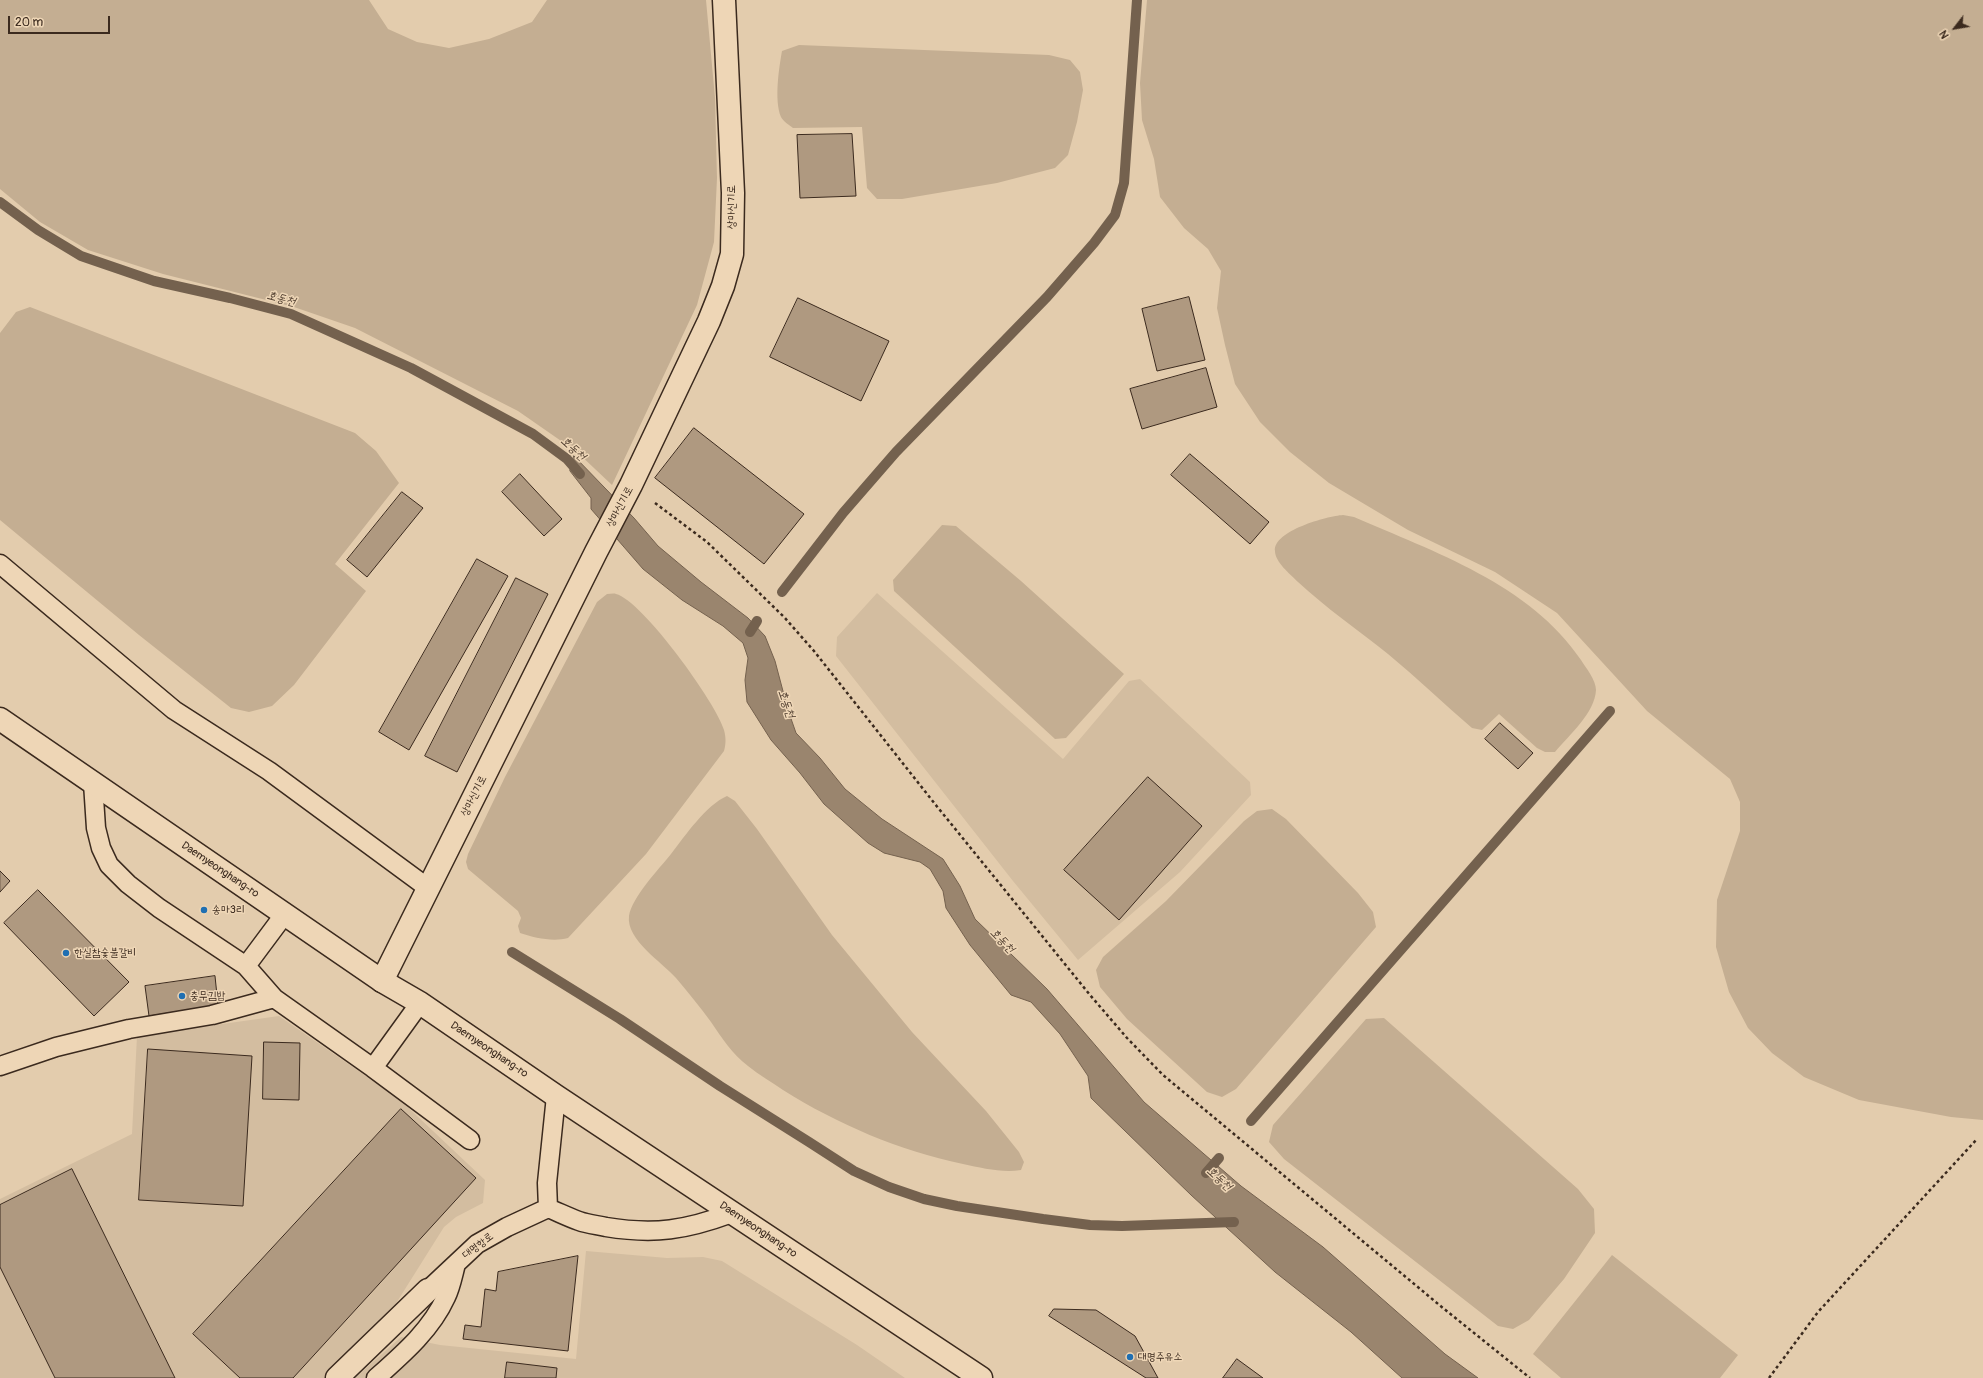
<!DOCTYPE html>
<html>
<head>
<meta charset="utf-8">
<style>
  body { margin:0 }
  #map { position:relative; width:1983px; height:1378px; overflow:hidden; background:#e3ccad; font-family:Pangolin,sans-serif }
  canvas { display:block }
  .north { position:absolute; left:1935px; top:8px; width:40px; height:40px; -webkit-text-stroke:3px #eed6b6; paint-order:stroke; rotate:239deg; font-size:11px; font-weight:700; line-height:16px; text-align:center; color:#3b2a1e }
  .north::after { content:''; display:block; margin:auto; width:14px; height:18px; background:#3b2a1e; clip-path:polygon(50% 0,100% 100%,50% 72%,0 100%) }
  .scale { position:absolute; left:8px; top:16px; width:102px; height:18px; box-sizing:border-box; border:2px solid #3b2a1e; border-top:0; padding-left:5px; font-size:12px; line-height:14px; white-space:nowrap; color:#3b2a1e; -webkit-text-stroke:3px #eed6b6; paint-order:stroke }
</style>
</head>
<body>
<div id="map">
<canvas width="1983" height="1378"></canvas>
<div class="north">N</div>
<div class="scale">20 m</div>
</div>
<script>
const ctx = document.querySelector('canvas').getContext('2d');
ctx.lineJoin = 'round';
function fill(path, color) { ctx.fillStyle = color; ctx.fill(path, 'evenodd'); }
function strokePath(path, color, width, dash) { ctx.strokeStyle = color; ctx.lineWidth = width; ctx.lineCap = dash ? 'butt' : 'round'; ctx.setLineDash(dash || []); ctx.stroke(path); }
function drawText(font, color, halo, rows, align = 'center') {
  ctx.font = font + ' Pangolin,"Poor Story",sans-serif'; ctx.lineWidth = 3; ctx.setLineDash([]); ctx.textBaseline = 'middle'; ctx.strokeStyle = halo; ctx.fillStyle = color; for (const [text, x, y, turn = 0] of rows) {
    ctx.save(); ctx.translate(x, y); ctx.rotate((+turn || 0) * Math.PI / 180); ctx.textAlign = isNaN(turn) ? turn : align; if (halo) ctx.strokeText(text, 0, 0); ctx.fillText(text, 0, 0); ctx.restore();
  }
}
const built = new Path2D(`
  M 877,593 L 1063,759 L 1129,681 L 1140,679 L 1250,782 L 1251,795 L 1180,872 L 1078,960 L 1013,881 L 836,656 L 837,637 Z
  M 279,1016 L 399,1099 L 485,1180 L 483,1203 L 456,1217 L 444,1227 L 395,1305 L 361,1343 L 325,1378 L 0,1378 L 0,1199 L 132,1134 L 137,1036 Z
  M 586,1251 L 667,1258 L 703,1257 L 722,1261 L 857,1345 L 905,1378 L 355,1378 L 401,1337 L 440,1345 L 576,1359 Z`);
const green = new Path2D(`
  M 0,0 L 369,0 L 388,29 L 417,42 L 449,48 L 489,39 L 532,22 L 547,0 L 706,0 L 715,98 L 717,178 L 714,242 L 697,305 L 612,485 L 577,452 L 518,411 L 355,328 L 294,307 L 163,274 L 88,250 L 40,222 L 0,189 Z
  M 1147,0 L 1983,0 L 1983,1120 L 1951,1117 L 1859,1100 L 1804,1077 L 1772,1053 L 1748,1028 L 1729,992 L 1716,947 L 1717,900 L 1740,831 L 1740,802 L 1730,779 L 1647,711 L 1557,613 L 1495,572 L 1408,530 L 1329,483 L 1290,452 L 1260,422 L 1235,384 L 1225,345 L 1217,308 L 1221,271 L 1208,249 L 1184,228 L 1160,197 L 1154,159 L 1142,120 L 1140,83 Z
  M 799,45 L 1049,55 L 1070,60 L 1080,72 L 1083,90 L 1077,122 L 1068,155 L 1055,168 L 997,183 L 902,199 L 877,199 L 867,188 L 862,127 L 793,128 C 789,125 783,121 781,117 C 774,100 779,68 782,51 Z
  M 30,307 L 355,433 L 376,451 L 399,483 L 335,564 L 366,591 L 294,685 L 272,706 L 249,712 L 231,708 L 139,635 L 0,520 L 0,333 L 16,312 Z
  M 1343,515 L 1354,517 C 1434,552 1530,584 1581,660 C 1586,668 1596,680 1596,690 C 1595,713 1569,735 1555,752 L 1545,752 L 1537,748 L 1499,714 L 1482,730 L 1472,728 C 1444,704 1417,678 1388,654 C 1358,630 1326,608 1298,582 C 1290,574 1275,562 1275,551 C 1273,531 1327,516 1343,515 Z
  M 942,525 L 956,526 L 1021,581 L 1124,674 L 1066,738 L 1055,739 L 894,591 L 893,580 Z
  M 607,594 C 610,594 614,593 616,594 C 642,600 717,704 724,730 C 726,738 726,743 724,751 L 646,854 L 568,938 C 553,942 535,938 520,933 L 518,926 L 521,918 L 518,911 L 468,869 L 466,862 L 468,854 L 505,777 L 597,602 Z
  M 727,796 L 735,801 L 757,829 L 832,935 L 912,1032 L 986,1111 L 1019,1152 L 1024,1162 L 1021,1170 C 1002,1173 982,1168 963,1164 C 898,1150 839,1125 783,1090 C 772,1082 759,1075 748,1066 C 732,1054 722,1038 711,1022 C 700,1007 688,992 676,978 C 662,962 626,940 629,916 C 632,897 659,869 671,854 C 685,836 706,805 727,796 Z
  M 1272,809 L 1286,819 L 1358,893 L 1373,912 L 1376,927 L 1236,1089 L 1222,1097 L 1207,1092 L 1127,1019 L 1100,987 L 1096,970 L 1103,957 L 1166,901 L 1244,821 L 1257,811 Z
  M 1384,1018 L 1578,1189 L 1594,1209 L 1595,1233 L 1564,1279 L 1529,1320 L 1513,1329 L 1498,1326 L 1284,1159 L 1269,1142 L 1273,1125 L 1366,1019 Z
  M 1612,1255 L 1738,1355 L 1720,1378 L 1561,1378 L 1533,1354 Z`);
const water = new Path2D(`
  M 574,456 L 634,518 L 658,546 L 701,582 L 748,618 L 765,636 L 775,661 L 788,710 L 796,733 L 820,758 L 845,789 L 882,819 L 943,859 L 960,886 L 975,919 L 1047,989 L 1144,1102 L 1241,1186 L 1323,1247 L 1445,1354 L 1478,1378 L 1402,1378 L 1351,1332 L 1275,1272 L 1191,1195 L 1091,1098 L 1088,1076 L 1060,1034 L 1031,1002 L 1011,995 L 970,945 L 946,908 L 943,891 L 930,869 L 920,862 L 884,853 L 868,843 L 824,804 L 800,773 L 771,740 L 747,702 L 745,680 L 748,658 L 743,643 L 723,626 L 682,600 L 643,569 L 591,509 L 591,498 L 570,471 Z`);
const stream = new Path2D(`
  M 0,202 L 38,230 L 81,256 L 154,281 L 230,298 L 291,314 L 411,368 L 533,434 L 567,459 L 580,474
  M 782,592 L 843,513 L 896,452 L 1047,297 L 1094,243 L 1115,215 L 1124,183 L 1137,0
  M 750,632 L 757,621
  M 512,952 L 620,1019 L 720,1086 L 809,1142 L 854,1171 L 889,1187 L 924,1199 L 957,1206 L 1043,1219 L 1090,1225 L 1122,1226 L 1234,1222
  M 1251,1121 L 1610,711
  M 1206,1173 L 1219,1158`);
const building = new Path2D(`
  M 852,134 L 856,196 L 800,198 L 797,135 Z
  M 1189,297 L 1205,360 L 1157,371 L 1142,309 Z
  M 798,298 L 889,341 L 861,401 L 770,357 Z
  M 1206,368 L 1217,407 L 1142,429 L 1130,389 Z
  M 694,428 L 804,514 L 764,564 L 655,478 Z
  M 1190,454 L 1269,522 L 1250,544 L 1171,475 Z
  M 520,474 L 562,519 L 544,536 L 502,492 Z
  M 402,492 L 423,508 L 367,577 L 347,560 Z
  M 477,559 L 508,576 L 409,750 L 379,732 Z
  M 516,578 L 548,594 L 457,772 L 425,756 Z
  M 1500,723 L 1533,753 L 1518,769 L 1485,739 Z
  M 1148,777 L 1202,826 L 1119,920 L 1064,870 Z
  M 0,871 L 10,881 L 0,892 Z
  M 38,890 L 129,982 L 94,1016 L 4,923 Z
  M 215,976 L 218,1005 L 149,1016 L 145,986 Z
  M 264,1042 L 300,1043 L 299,1100 L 263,1099 Z
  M 148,1049 L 252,1056 L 243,1206 L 139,1200 Z
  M 401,1109 L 476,1178 L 293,1378 L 240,1378 L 193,1334 Z
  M 72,1169 L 175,1378 L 55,1378 L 0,1267 L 0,1205 Z
  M 578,1256 L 568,1351 L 463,1339 L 465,1325 L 481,1327 L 485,1289 L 496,1291 L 498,1272 Z
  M 1054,1309 L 1096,1310 L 1135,1336 L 1158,1378 L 1146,1378 L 1049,1316 Z
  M 1237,1359 L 1263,1378 L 1223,1378 Z
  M 507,1362 L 557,1368 L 556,1378 L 505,1378 Z`);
const path = new Path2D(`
  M 655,503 L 707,542 L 785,618 L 814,651 L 935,804 L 1090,995 L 1127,1038 L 1163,1075 L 1443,1308 L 1530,1378
  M 1769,1378 L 1818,1312 L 1977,1139`);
const service = new Path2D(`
  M 0,564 L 174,710 L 269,771 L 428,888
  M 93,783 L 96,828 L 101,848 L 109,865 L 128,884 L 159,908 L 246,966 L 274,998
  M 246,966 L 284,915
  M 0,1066 L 56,1047 L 129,1029 L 212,1015 L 274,998 L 373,1068 L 420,1003
  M 373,1068 L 470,1140
  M 548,1208 C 558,1212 568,1217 579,1221 C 587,1224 597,1225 606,1227 C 655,1235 686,1230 732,1213
  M 428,1290 L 477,1244 L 507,1227 L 548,1208 L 547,1183 L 556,1096
  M 376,1378 C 403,1354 431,1330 446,1297 C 451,1287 453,1275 456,1264`);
const minor = new Path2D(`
  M 382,981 L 596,552 L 631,485 L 709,321 L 723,286 L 732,254 L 733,193 L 724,0
  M 337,1378 L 428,1290`);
const secondary = new Path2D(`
  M 0,719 L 382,981 L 420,1003 L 556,1096 L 981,1378`);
const markers = [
  [204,910,4,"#1f6fb2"],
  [66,953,4,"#1f6fb2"],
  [182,996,4,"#1f6fb2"],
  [1130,1357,4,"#1f6fb2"]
];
const streetNames = [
  ["상마신기로",732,207,-90],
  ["상마신기로",620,507,-62],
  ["상마신기로",474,796,-63],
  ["Daemyeonghang-ro",220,870,34],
  ["Daemyeonghang-ro",489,1050,34],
  ["Daemyeonghang-ro",758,1230,34],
  ["대명항로",478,1246,-37]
];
const poiNames = [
  ["송마3리",212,910],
  ["한실참숯불갈비",74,953],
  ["충무김밥",190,996],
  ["대명주유소",1138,1357]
];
const waterNames = [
  ["호동천",281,299,15],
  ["호동천",573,449,42],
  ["호동천",786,704,71],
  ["호동천",1002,941,46],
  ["호동천",1219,1179,42]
];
fill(built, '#d3bda0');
fill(green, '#c4ae92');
fill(water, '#9a856e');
strokePath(water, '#74614e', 1);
strokePath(stream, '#74614e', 10);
fill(building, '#af9980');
strokePath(building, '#3b2a1e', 1);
strokePath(service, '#3b2a1e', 21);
strokePath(minor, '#3b2a1e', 25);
strokePath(secondary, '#3b2a1e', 25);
strokePath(path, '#3b2a1e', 2.5, [3, 3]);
strokePath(service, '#eed6b6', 18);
strokePath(minor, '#eed6b6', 22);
strokePath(secondary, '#eed6b6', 22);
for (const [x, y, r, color] of markers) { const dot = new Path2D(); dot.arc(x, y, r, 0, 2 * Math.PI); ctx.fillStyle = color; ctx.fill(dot); strokePath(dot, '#eed6b6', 1.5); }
drawText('11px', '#3b2a1e', '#eed6b6', streetNames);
drawText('11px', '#3b2a1e', '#eed6b6', poiNames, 'left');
drawText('italic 12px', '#534132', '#eed6b6', waterNames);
</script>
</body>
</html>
